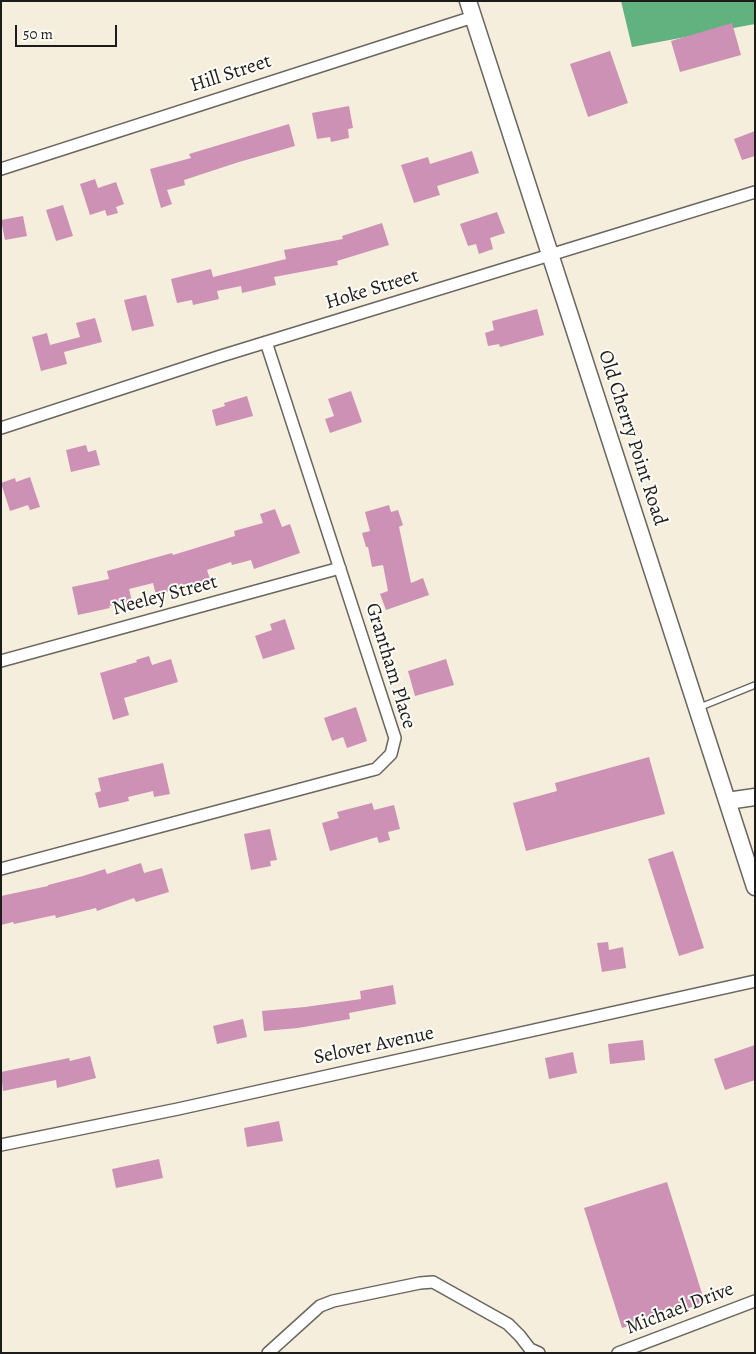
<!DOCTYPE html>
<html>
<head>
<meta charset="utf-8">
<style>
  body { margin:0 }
  #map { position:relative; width:756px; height:1354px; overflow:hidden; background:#f5eedc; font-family:Alegreya,serif }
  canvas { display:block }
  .frame { position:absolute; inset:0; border:2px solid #1c1c1c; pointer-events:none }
  .scale { position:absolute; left:15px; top:25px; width:102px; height:22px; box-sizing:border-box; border:2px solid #1c1c1c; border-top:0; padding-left:6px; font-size:15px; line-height:18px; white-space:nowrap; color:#1c1c1c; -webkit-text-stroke:4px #fdfcf7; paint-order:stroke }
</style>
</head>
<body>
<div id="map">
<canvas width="756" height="1354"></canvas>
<div class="frame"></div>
<div class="scale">50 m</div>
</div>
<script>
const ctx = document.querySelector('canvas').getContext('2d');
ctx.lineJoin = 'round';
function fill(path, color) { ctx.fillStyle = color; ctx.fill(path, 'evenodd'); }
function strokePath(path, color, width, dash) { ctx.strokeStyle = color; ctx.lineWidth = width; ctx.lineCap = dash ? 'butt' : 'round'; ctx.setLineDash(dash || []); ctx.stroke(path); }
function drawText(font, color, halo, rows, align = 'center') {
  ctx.font = font + ' Alegreya,serif'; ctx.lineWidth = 4; ctx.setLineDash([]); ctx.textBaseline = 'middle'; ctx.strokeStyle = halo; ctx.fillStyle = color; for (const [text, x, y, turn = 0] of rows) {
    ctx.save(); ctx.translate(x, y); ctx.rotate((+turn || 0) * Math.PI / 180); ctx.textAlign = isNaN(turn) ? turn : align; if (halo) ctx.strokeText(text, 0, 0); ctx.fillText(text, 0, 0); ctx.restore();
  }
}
const forest = new Path2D(`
  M 621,1 L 755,1 L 755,24 L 632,47 Z`);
const building = new Path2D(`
  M 732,23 L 741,55 L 680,72 L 671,41 Z
  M 610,51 L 628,103 L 588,117 L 570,64 Z
  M 349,106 L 353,128 L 348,129 L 349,138 L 331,142 L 330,137 L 317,139 L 312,113 Z
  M 289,124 L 295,146 L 239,162 L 184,180 L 185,185 L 167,190 L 172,204 L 161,208 L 150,169 L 191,158 L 189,154 Z
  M 755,131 L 755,156 L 742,160 L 734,139 Z
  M 472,151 L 479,173 L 437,186 L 440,195 L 414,203 L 401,165 L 428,157 L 430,164 Z
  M 95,179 L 98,188 L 116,182 L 124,204 L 116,207 L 118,213 L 107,216 L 105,210 L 90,215 L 80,184 Z
  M 63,205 L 73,236 L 56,241 L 46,210 Z
  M 497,212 L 505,233 L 490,238 L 493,249 L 479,254 L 476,244 L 468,246 L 460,224 Z
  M 23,216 L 27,236 L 5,240 L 1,220 Z
  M 382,223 L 389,245 L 337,261 L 338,265 L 274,277 L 276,285 L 242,293 L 241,286 L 217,291 L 219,299 L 193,305 L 192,300 L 177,303 L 171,279 L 211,269 L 213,277 L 286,259 L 284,250 L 343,239 L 342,236 Z
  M 146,295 L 154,326 L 132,331 L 124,300 Z
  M 537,309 L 544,335 L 500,347 L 499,344 L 488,346 L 485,333 L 494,330 L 492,321 Z
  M 95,318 L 102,342 L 64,352 L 67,364 L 41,371 L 32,337 L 47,333 L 50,345 L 80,337 L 76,323 Z
  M 351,391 L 362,422 L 330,433 L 325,419 L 334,416 L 328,399 Z
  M 247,396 L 253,416 L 216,426 L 212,410 L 225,406 L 224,403 Z
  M 86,445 L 88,452 L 96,450 L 100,465 L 71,472 L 66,450 Z
  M 30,477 L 40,507 L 30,510 L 28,505 L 10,511 L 1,483 L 15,478 L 16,482 Z
  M 389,505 L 391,512 L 398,510 L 403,525 L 399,527 L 411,583 L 423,578 L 429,595 L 386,610 L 380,594 L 388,591 L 383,565 L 372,567 L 368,547 L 366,547 L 362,533 L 370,531 L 365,512 Z
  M 275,509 L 282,527 L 290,524 L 300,553 L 254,569 L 251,560 L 232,565 L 231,562 L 207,570 L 210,579 L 156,595 L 153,583 L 129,589 L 132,601 L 109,606 L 110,608 L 78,615 L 72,587 L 109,579 L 107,571 L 172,553 L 173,555 L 235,536 L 234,531 L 263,523 L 260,514 Z
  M 285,619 L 295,649 L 263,659 L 255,636 L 272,630 L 270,624 Z
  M 149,656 L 152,665 L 171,659 L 178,682 L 124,698 L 129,715 L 113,720 L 100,673 L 137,662 L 136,660 Z
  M 446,659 L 454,685 L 415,696 L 408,671 Z
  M 356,707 L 367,741 L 347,748 L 343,737 L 332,741 L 324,718 Z
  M 649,757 L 665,814 L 526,851 L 513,803 L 557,791 L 555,783 Z
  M 163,763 L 170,794 L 154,797 L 153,791 L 128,797 L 129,801 L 99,808 L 95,793 L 101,791 L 98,778 Z
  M 372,803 L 374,810 L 394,805 L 400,829 L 388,832 L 390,840 L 379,843 L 377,837 L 330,851 L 322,823 L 339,818 L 337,812 Z
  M 270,829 L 277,860 L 270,861 L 271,866 L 251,870 L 244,834 Z
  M 673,851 L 704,948 L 679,956 L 648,859 Z
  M 141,863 L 144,873 L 162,868 L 169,892 L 136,902 L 134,898 L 97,911 L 96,908 L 56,918 L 55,915 L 14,924 L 13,922 L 1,925 L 1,896 L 48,886 L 48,885 L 83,876 L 105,869 L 107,874 Z
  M 608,942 L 609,950 L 623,947 L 626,968 L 602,972 L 597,943 Z
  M 393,985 L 396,1004 L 349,1013 L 350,1019 L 298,1028 L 264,1031 L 262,1011 L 305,1007 L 361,999 L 360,991 Z
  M 243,1019 L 247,1037 L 217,1044 L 213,1026 Z
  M 643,1040 L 645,1060 L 610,1064 L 608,1044 Z
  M 755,1045 L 755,1080 L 725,1090 L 714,1059 Z
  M 573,1052 L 577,1073 L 549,1079 L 545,1058 Z
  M 90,1056 L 96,1078 L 57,1088 L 56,1080 L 3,1091 L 1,1072 L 69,1058 L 70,1061 Z
  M 279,1121 L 283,1141 L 247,1147 L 244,1128 Z
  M 159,1159 L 163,1178 L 116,1188 L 112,1169 Z
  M 667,1182 L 705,1303 L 622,1328 L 584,1208 Z`);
const lane = new Path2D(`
  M 698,708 L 755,685`);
const street = new Path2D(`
  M 1,169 L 473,17
  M 1,428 L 221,356 L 755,192
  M 1,661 L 340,568
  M 1,869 L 376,769 L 391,754 L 395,738 L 266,342
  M 1,1145 L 178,1109 L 755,981
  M 268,1353 L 320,1306 L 333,1301 L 420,1283 L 433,1282 L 508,1324 L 520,1336 L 530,1349 L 539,1353
  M 618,1353 L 755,1301`);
const secondary = new Path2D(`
  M 468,1 L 755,887
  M 727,801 L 755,797`);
const streetNames = [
  ["Hill Street",231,74,-18],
  ["Hoke Street",372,290,-17],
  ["Old Cherry Point Road",632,438,72],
  ["Neeley Street",165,596,-15],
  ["Grantham Place",390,666,73],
  ["Selover Avenue",374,1046,-12],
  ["Michael Drive",680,1309,-21]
];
fill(forest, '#61b27e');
fill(building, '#cc91b5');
strokePath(lane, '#68665f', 8);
strokePath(street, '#68665f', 14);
strokePath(secondary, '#68665f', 19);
strokePath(lane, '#fff', 5.5);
strokePath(street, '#fff', 11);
strokePath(secondary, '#fff', 16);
drawText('20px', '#1c1c1c', '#fdfcf7', streetNames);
</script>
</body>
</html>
